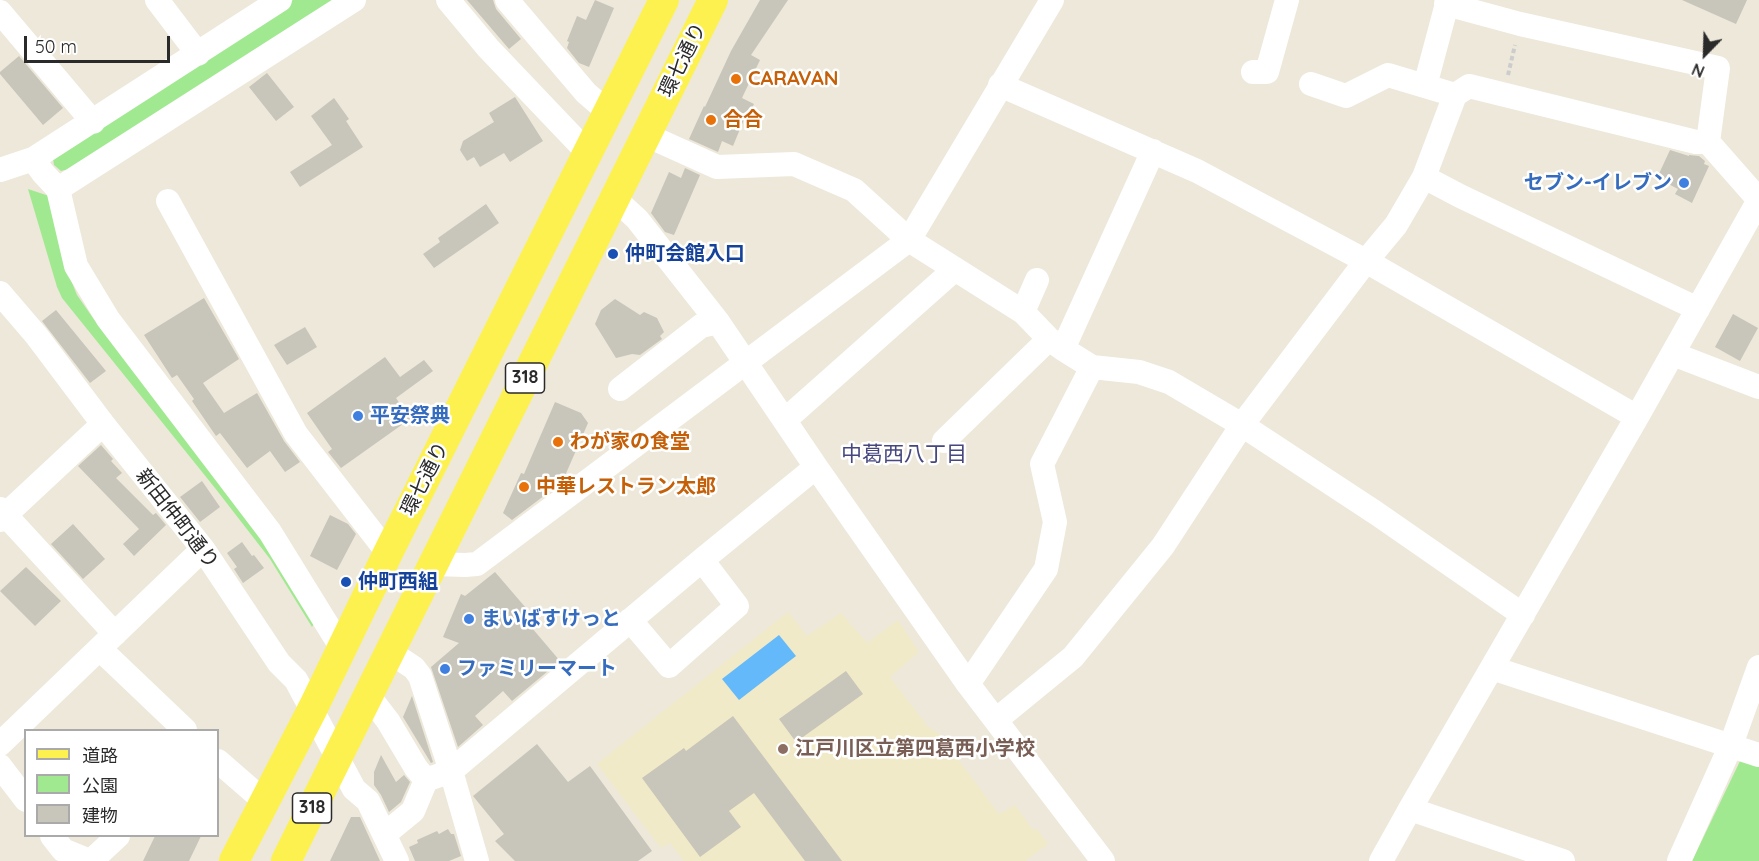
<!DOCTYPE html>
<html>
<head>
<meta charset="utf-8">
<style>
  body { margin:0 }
  #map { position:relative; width:1759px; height:861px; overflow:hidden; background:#ede8da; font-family:Quicksand,"Noto Sans JP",sans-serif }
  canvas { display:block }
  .legend { position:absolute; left:24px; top:729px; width:195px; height:108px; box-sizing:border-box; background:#fff; border:2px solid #aaa; margin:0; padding:8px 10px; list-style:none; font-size:18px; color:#2a2a2a }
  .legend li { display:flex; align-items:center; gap:12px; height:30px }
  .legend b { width:30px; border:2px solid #aaa }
  .north { position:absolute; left:1675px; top:24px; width:60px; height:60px; -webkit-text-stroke:4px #fff; paint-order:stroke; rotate:203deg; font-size:16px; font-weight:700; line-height:24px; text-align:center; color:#2a2a2a }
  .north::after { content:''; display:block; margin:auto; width:21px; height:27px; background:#2a2a2a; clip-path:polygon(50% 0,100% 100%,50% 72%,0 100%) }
  .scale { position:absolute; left:24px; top:36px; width:146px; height:27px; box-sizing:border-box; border:3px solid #2a2a2a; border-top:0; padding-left:8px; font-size:18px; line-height:21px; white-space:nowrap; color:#2a2a2a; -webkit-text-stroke:4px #fff; paint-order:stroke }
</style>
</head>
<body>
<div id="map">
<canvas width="1759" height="861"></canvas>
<ul class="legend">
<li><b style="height:8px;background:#fdf14f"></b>道路</li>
<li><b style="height:16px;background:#a1e991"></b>公園</li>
<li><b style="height:16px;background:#c8c5ba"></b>建物</li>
</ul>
<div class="north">N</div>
<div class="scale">50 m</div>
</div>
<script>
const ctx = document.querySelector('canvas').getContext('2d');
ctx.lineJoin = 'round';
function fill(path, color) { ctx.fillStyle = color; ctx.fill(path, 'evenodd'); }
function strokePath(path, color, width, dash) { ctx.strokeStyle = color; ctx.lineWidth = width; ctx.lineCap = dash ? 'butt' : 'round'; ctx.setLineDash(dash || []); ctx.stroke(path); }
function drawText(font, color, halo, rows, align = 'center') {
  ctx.font = font + ' Quicksand,"Noto Sans JP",sans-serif'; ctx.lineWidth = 5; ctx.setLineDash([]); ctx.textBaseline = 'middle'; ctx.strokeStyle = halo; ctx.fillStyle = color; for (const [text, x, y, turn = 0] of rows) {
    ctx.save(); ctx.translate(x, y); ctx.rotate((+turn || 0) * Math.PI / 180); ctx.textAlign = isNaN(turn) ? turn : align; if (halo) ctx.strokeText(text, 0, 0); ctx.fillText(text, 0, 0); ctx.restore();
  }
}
const education = new Path2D(`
  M 788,612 L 807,636 L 841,613 L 867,643 L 898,620 L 919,652 L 890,677 L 928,727 L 939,734 L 999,814 L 1015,805 L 1033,830 L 1037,829 L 1048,844 L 1025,861 L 684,861 L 670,843 L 661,848 L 597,764 Z`);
const green = new Path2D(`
  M 293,0 L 337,0 L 73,168 L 61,171 L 54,165 L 53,159 L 56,152 Z
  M 28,189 L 49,196 L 69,275 L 77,295 L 93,318 L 266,535 L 318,617 L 312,627 L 270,559 L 215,488 L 62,298 L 57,287 Z
  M 1741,759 L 1759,765 L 1759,861 L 1692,861 Z`);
const water = new Path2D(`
  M 779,635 L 796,656 L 739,700 L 722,679 Z`);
const building = new Path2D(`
  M 467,0 L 493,0 L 496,9 L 521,39 L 509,49 Z
  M 595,0 L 614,8 L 589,67 L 579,63 L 567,48 L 569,42 L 567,41 L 577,16 L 586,20 Z
  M 760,0 L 788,0 L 751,55 L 760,60 L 742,98 L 754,104 L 747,118 L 745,117 L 733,146 L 722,141 L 718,152 L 689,139 L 704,106 L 705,107 L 731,51 Z
  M 1682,0 L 1747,0 L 1736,24 Z
  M 19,56 L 63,108 L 43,125 L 0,74 L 0,72 Z
  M 267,73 L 294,107 L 276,121 L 249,87 Z
  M 515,97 L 543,141 L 510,162 L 504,153 L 480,167 L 474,157 L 467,161 L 460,150 L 463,141 L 494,122 L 489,113 Z
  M 334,98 L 349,119 L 346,121 L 363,147 L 300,187 L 290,172 L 332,145 L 311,116 Z
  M 1670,150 L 1689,156 L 1689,155 L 1699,156 L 1705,161 L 1704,164 L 1709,166 L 1692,203 L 1675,194 L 1678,189 L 1657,178 Z
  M 685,168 L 700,175 L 674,235 L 665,232 L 651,213 L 669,172 L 681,178 Z
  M 486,204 L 499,223 L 434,268 L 423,254 L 440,242 L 438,238 Z
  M 204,298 L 239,359 L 203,383 L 224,413 L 257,393 L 284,441 L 300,462 L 285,472 L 270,451 L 247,468 L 220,433 L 216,436 L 192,401 L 194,399 L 177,375 L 172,378 L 144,335 Z
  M 615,299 L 640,315 L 644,312 L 657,318 L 664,332 L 660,336 L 662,339 L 640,355 L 632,354 L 616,358 L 595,324 L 601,310 Z
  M 56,310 L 106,371 L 90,383 L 42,321 Z
  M 1733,314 L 1758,328 L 1740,361 L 1715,347 Z
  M 305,327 L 317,347 L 287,365 L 274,345 Z
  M 385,357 L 400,377 L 424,360 L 433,371 L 396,398 L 410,419 L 341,468 L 328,452 L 332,449 L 307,413 Z
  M 555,402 L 581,413 L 588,423 L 564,478 L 562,477 L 559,485 L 554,487 L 553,489 L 512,520 L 503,513 L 521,473 L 524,474 Z
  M 101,445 L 113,459 L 111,461 L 122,473 L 116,478 L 153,515 L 156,513 L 166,525 L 134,556 L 123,544 L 139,529 L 78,466 Z
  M 202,481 L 220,507 L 200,522 L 180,497 Z
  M 330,515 L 348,524 L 356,534 L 337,570 L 310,556 Z
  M 73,524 L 105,559 L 83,579 L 51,544 Z
  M 242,542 L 252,556 L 254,555 L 264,568 L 243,583 L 234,569 L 237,567 L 227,553 Z
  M 26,567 L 61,601 L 35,626 L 0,591 Z
  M 495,572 L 538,622 L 532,628 L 560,661 L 512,701 L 503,691 L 475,716 L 483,725 L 458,747 L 431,667 L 459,643 L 443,637 L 461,594 L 465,596 Z
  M 846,671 L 863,694 L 796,742 L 779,719 Z
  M 412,696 L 433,762 L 431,763 L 403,717 Z
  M 733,716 L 842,861 L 805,861 L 754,793 L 729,811 L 741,827 L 700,857 L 642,778 L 684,748 L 686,751 Z
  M 537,744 L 568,782 L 590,766 L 652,851 L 638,861 L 515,861 L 495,841 L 504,834 L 473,796 Z
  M 381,755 L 396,782 L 404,775 L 410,782 L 401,802 L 389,812 L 381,795 L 374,785 L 374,772 Z
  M 351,817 L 360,817 L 380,861 L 330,861 Z
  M 448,829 L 451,834 L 454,834 L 461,856 L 449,861 L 415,861 L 409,847 L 418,843 L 417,840 L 437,831 L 439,834 Z
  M 155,836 L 201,836 L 189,861 L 143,861 Z`);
const path = new Path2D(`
  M 1508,75 L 1515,45`);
const minor = new Path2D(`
  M 157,0 L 198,54
  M 448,0 L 488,48 L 588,153
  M 507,0 L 586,93 L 608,112
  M 1446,4 L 1520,24 L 1718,68 L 1708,142 L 1759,200
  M 0,12 L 93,122
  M 1253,72 L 1267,72 L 1287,0
  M 1000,85 L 1197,171 L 1366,261 L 1637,417
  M 1425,86 L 1448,0
  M 1455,95 L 1469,86 L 1696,142 L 1708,142
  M 646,135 L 717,167 L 794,164 L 854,190 L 909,240 L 1023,312 L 1049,339 L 1063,349 L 1092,367 L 1139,372 L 1169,382 L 1242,425 L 1376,513 L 1523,615
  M 33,159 L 43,173 L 58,189 L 76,266 L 108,319 L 270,532 L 341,647
  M 0,170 L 33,159 L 280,0
  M 1424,177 L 1460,196 L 1698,309
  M 58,189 L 354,0
  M 614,198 L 637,219 L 718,322 L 816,467 L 968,684 L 1103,861
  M 168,201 L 296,434 L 388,553
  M 0,293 L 36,335 L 103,424 L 203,549 L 279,663 L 296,680 L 354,789 L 368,801 L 397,861
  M 1023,312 L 1037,280
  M 1063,349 L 1153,151
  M 1673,354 L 1759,387
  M 620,389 L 701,326 L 718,322
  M 785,420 L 954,270
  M 944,441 L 1049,339
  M 0,509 L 115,634
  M 0,520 L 103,424
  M 434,564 L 465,565 L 477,564 L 909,240 L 1052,0
  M 630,620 L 669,666 L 737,606 L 702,560
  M 100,649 L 185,730
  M 390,652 L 414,668 L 420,676 L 451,771 L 477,861
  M 1492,668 L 1759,755
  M 968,684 L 1046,569 L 1055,522 L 1042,464 L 1092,367
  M 368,695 L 388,721 L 416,768 L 426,780
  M 996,720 L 1073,657 L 1163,546 L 1242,425 L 1366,261 L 1396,225 L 1424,177 L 1455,95 L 1388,75 L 1346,96 L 1311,84
  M 0,744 L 203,549
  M 218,761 L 264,801
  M 0,766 L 26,800
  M 1410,809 L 1563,861
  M 385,834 L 413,811 L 426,780 L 451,771 L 702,560 L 816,467
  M 52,836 L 63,850 L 90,861
  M 91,861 L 118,836
  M 1381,861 L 1410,809 L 1637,417 L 1759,200
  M 1679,861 L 1731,745 L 1759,667`);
const major = new Path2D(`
  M 234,861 L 313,708 L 388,553 L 664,0
  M 286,861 L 713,0`);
const markers = [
  [736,79,6,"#e8710a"],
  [711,120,6,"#e8710a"],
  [1684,183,6,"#3f7fe0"],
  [613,254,6,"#1a4fb4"],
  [358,416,6,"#3f7fe0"],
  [558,442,6,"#e8710a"],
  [524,487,6,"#e8710a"],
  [346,582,6,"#1a4fb4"],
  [469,619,6,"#3f7fe0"],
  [445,669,6,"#3f7fe0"],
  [783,749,6,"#8d6e63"]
];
const shields = [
  [525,378,39],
  [312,808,39]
];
const shieldNames = [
  ["318",525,378],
  ["318",312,808]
];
const streetNames = [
  ["環七通り",683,60,-64],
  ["環七通り",425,479,-63],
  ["新田仲町通り",177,519,52]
];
const foodNames = [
  ["CARAVAN",748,79],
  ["合合",723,120],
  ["わが家の食堂",570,442],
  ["中華レストラン太郎",536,487]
];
const shopNames = [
  ["セブン-イレブン",1672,183,"right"],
  ["平安祭典",370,416],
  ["まいばすけっと",481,619],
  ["ファミリーマート",457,669]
];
const transitNames = [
  ["仲町会館入口",625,254],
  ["仲町西組",358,582]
];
const educationNames = [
  ["江戸川区立第四葛西小学校",795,749]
];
const neighbourhoodNames = [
  ["中葛西八丁目",904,455]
];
fill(education, '#f1eac8');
fill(green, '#a1e991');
fill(water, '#63b9f9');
fill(building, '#c8c5ba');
strokePath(path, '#ccc', 4, [4.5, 3]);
strokePath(minor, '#fff', 24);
strokePath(major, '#fdf14f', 30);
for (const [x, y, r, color] of markers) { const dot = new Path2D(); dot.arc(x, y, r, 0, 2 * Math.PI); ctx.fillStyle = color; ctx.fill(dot); strokePath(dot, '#fff', 2); }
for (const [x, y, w] of shields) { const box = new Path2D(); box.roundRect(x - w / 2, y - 15, w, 30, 4.5); ctx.fillStyle = '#fff'; ctx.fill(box); strokePath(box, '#2a2a2a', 1.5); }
drawText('bold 18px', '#2a2a2a', null, shieldNames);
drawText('20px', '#2a2a2a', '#fff', streetNames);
drawText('bold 20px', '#c56008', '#fff', foodNames, 'left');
drawText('bold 20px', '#366cbe', '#fff', shopNames, 'left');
drawText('bold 20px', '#164399', '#fff', transitNames, 'left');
drawText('bold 20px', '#785e54', '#fff', educationNames, 'left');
drawText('21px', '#46477e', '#fff', neighbourhoodNames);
</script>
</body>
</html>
